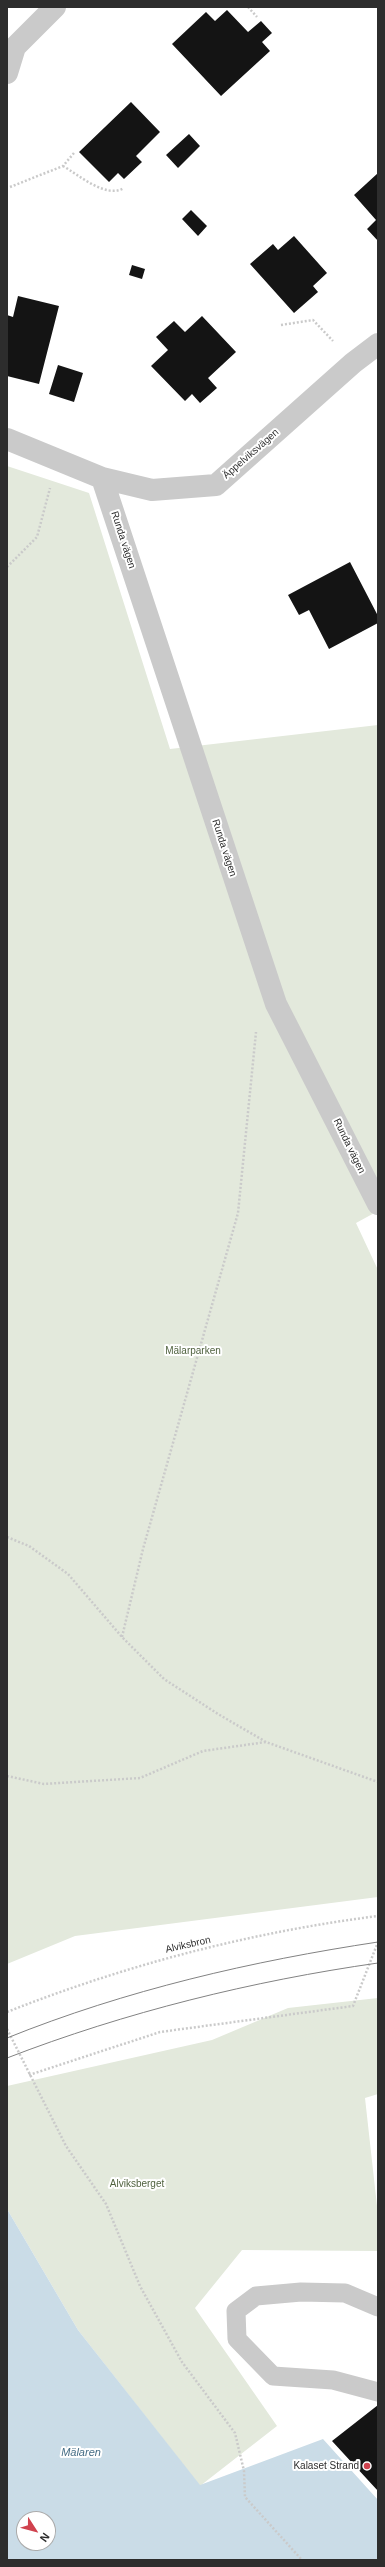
<!DOCTYPE html>
<html>
<head>
<meta charset="utf-8">
<style>
  body { margin:0 }
  #map { position:relative; width:385px; height:2567px; overflow:hidden; background:#fff; font-family:Arial,sans-serif }
  canvas { display:block }
  .frame { position:absolute; inset:0; border:8px solid #2d2d2d; pointer-events:none }
  .north { position:absolute; left:16px; top:2511px; width:40px; height:40px; box-sizing:border-box; background:#fff; border:1px solid #ababab; border-radius:50%; rotate:126deg; font-size:11px; font-weight:700; line-height:16px; text-align:center; color:#2d2d2d }
  .north::after { content:''; display:block; margin:auto; width:14px; height:18px; background:#d0424e; clip-path:polygon(50% 0,100% 100%,50% 72%,0 100%) }
</style>
</head>
<body>
<div id="map">
<canvas width="385" height="2567"></canvas>
<div class="frame"></div>
<div class="north">N</div>
</div>
<script>
const ctx = document.querySelector('canvas').getContext('2d');
ctx.lineJoin = 'round';
function fill(path, color) { ctx.fillStyle = color; ctx.fill(path, 'evenodd'); }
function strokePath(path, color, width, dash) { ctx.strokeStyle = color; ctx.lineWidth = width; ctx.lineCap = dash ? 'butt' : 'round'; ctx.setLineDash(dash || []); ctx.stroke(path); }
function drawText(font, color, halo, rows, align = 'center') {
  ctx.font = font + ' Arial,sans-serif'; ctx.lineWidth = 4; ctx.setLineDash([]); ctx.textBaseline = 'middle'; ctx.strokeStyle = halo; ctx.fillStyle = color; for (const [text, x, y, turn = 0] of rows) {
    ctx.save(); ctx.translate(x, y); ctx.rotate((+turn || 0) * Math.PI / 180); ctx.textAlign = isNaN(turn) ? turn : align; if (halo) ctx.strokeText(text, 0, 0); ctx.fillText(text, 0, 0); ctx.restore();
  }
}
const green = new Path2D(`
  M 7,466 L 89,493 L 170,749 L 378,725 L 378,1211 L 356,1223 L 378,1270 L 378,1897 L 75,1936 L 7,1964 Z
  M 378,1998 L 378,2094 L 365,2098 L 378,2215 L 378,2251 L 242,2250 L 195,2308 L 277,2426 L 200,2486 L 78,2330 L 7,2209 L 7,2086 L 212,2040 L 288,2008 Z`);
const water = new Path2D(`
  M 7,2209 L 78,2330 L 200,2485 L 323,2439 L 378,2500 L 378,2560 L 7,2560 ZM 24,2519 L 48,2519 L 48,2543 L 24,2543 Z`);
const building = new Path2D(`
  M 227,10 L 248,32 L 261,21 L 272,33 L 262,42 L 270,51 L 221,96 L 172,44 L 206,12 L 215,21 Z
  M 131,102 L 160,132 L 136,156 L 142,162 L 124,179 L 118,173 L 109,182 L 79,152 Z
  M 189,134 L 200,146 L 178,168 L 166,155 Z
  M 378,173 L 378,241 L 367,229 L 376,220 L 354,195 Z
  M 191,210 L 207,226 L 198,236 L 182,219 Z
  M 294,236 L 327,273 L 313,286 L 318,292 L 294,313 L 250,264 L 273,244 L 278,250 Z
  M 132,265 L 145,269 L 142,279 L 129,275 Z
  M 18,296 L 59,306 L 39,384 L 7,376 L 7,315 L 13,317 Z
  M 202,316 L 236,352 L 208,378 L 217,388 L 200,403 L 192,394 L 185,401 L 151,366 L 168,350 L 156,337 L 174,321 L 185,332 Z
  M 58,365 L 83,373 L 74,402 L 49,394 Z
  M 350,562 L 378,616 L 378,623 L 329,649 L 309,610 L 299,615 L 288,595 Z
  M 378,2405 L 378,2491 L 332,2441 Z`);
const path = new Path2D(`
  M 248,7 L 257,17
  M 63,166 C 79,175 106,199 124,188
  M 10,187 L 63,166 L 74,153
  M 281,325 L 313,320 L 333,341
  M 7,567 L 37,537 L 50,488
  M 7,1537 L 29,1546 L 68,1574 L 122,1637 L 164,1679 L 218,1714 L 266,1742 L 378,1782
  M 122,1637 L 143,1549 L 238,1213 L 256,1032
  M 7,1776 L 44,1784 L 140,1778 L 203,1751 L 266,1742
  M 7,2012 C 126,1965 251,1932 378,1916
  M 7,2029 L 66,2146 L 106,2204 L 140,2286 L 182,2362 L 235,2433 L 244,2471 L 245,2497 L 302,2560
  M 29,2075 L 160,2032 L 353,2006 L 378,1942`);
const lane = new Path2D(`
  M 378,2307 L 345,2293 L 301,2292 L 256,2296 L 236,2311 L 237,2339 L 273,2376 L 333,2380 L 378,2392`);
const street = new Path2D(`
  M 7,73 L 15,47 L 55,7
  M 7,439 L 102,478 L 152,490 L 216,485 L 353,363 L 378,344
  M 102,478 L 276,1004 L 378,1204`);
const tram = new Path2D(`
  M 7,2038 C 126,1990 252,1961 378,1942
  M 7,2058 C 126,2012 252,1981 378,1963`);
const markers = [
  [367,2466,4,"#d0424e"]
];
const streetNames = [
  ["Äppelviksvägen",251,454,-41],
  ["Runda vägen",123,540,72],
  ["Runda vägen",224,848,72],
  ["Runda vägen",349,1146,64],
  ["Alviksbron",188,1945,-13]
];
const parkNames = [
  ["Mälarparken",193,1351],
  ["Alviksberget",137,2184]
];
const poiNames = [
  ["Kalaset Strand",359,2466]
];
const waterNames = [
  ["Mälaren",81,2453]
];
fill(green, '#e3e9dc');
fill(water, '#cadce7');
fill(building, '#141414');
strokePath(path, '#cacaca', 2.5, [2, 2]);
strokePath(lane, '#cacaca', 19);
strokePath(street, '#cacaca', 22);
strokePath(tram, '#828282', 1);
for (const [x, y, r, color] of markers) { const dot = new Path2D(); dot.arc(x, y, r, 0, 2 * Math.PI); ctx.fillStyle = color; ctx.fill(dot); strokePath(dot, '#fff', 1.5); }
drawText('10px', '#2d2d2d', '#fff', streetNames);
drawText('10px', '#516340', '#fff', parkNames);
drawText('10px', '#2d2d2d', '#fff', poiNames, 'right');
drawText('italic 11px', '#456d85', '#fff', waterNames);
</script>
</body>
</html>
